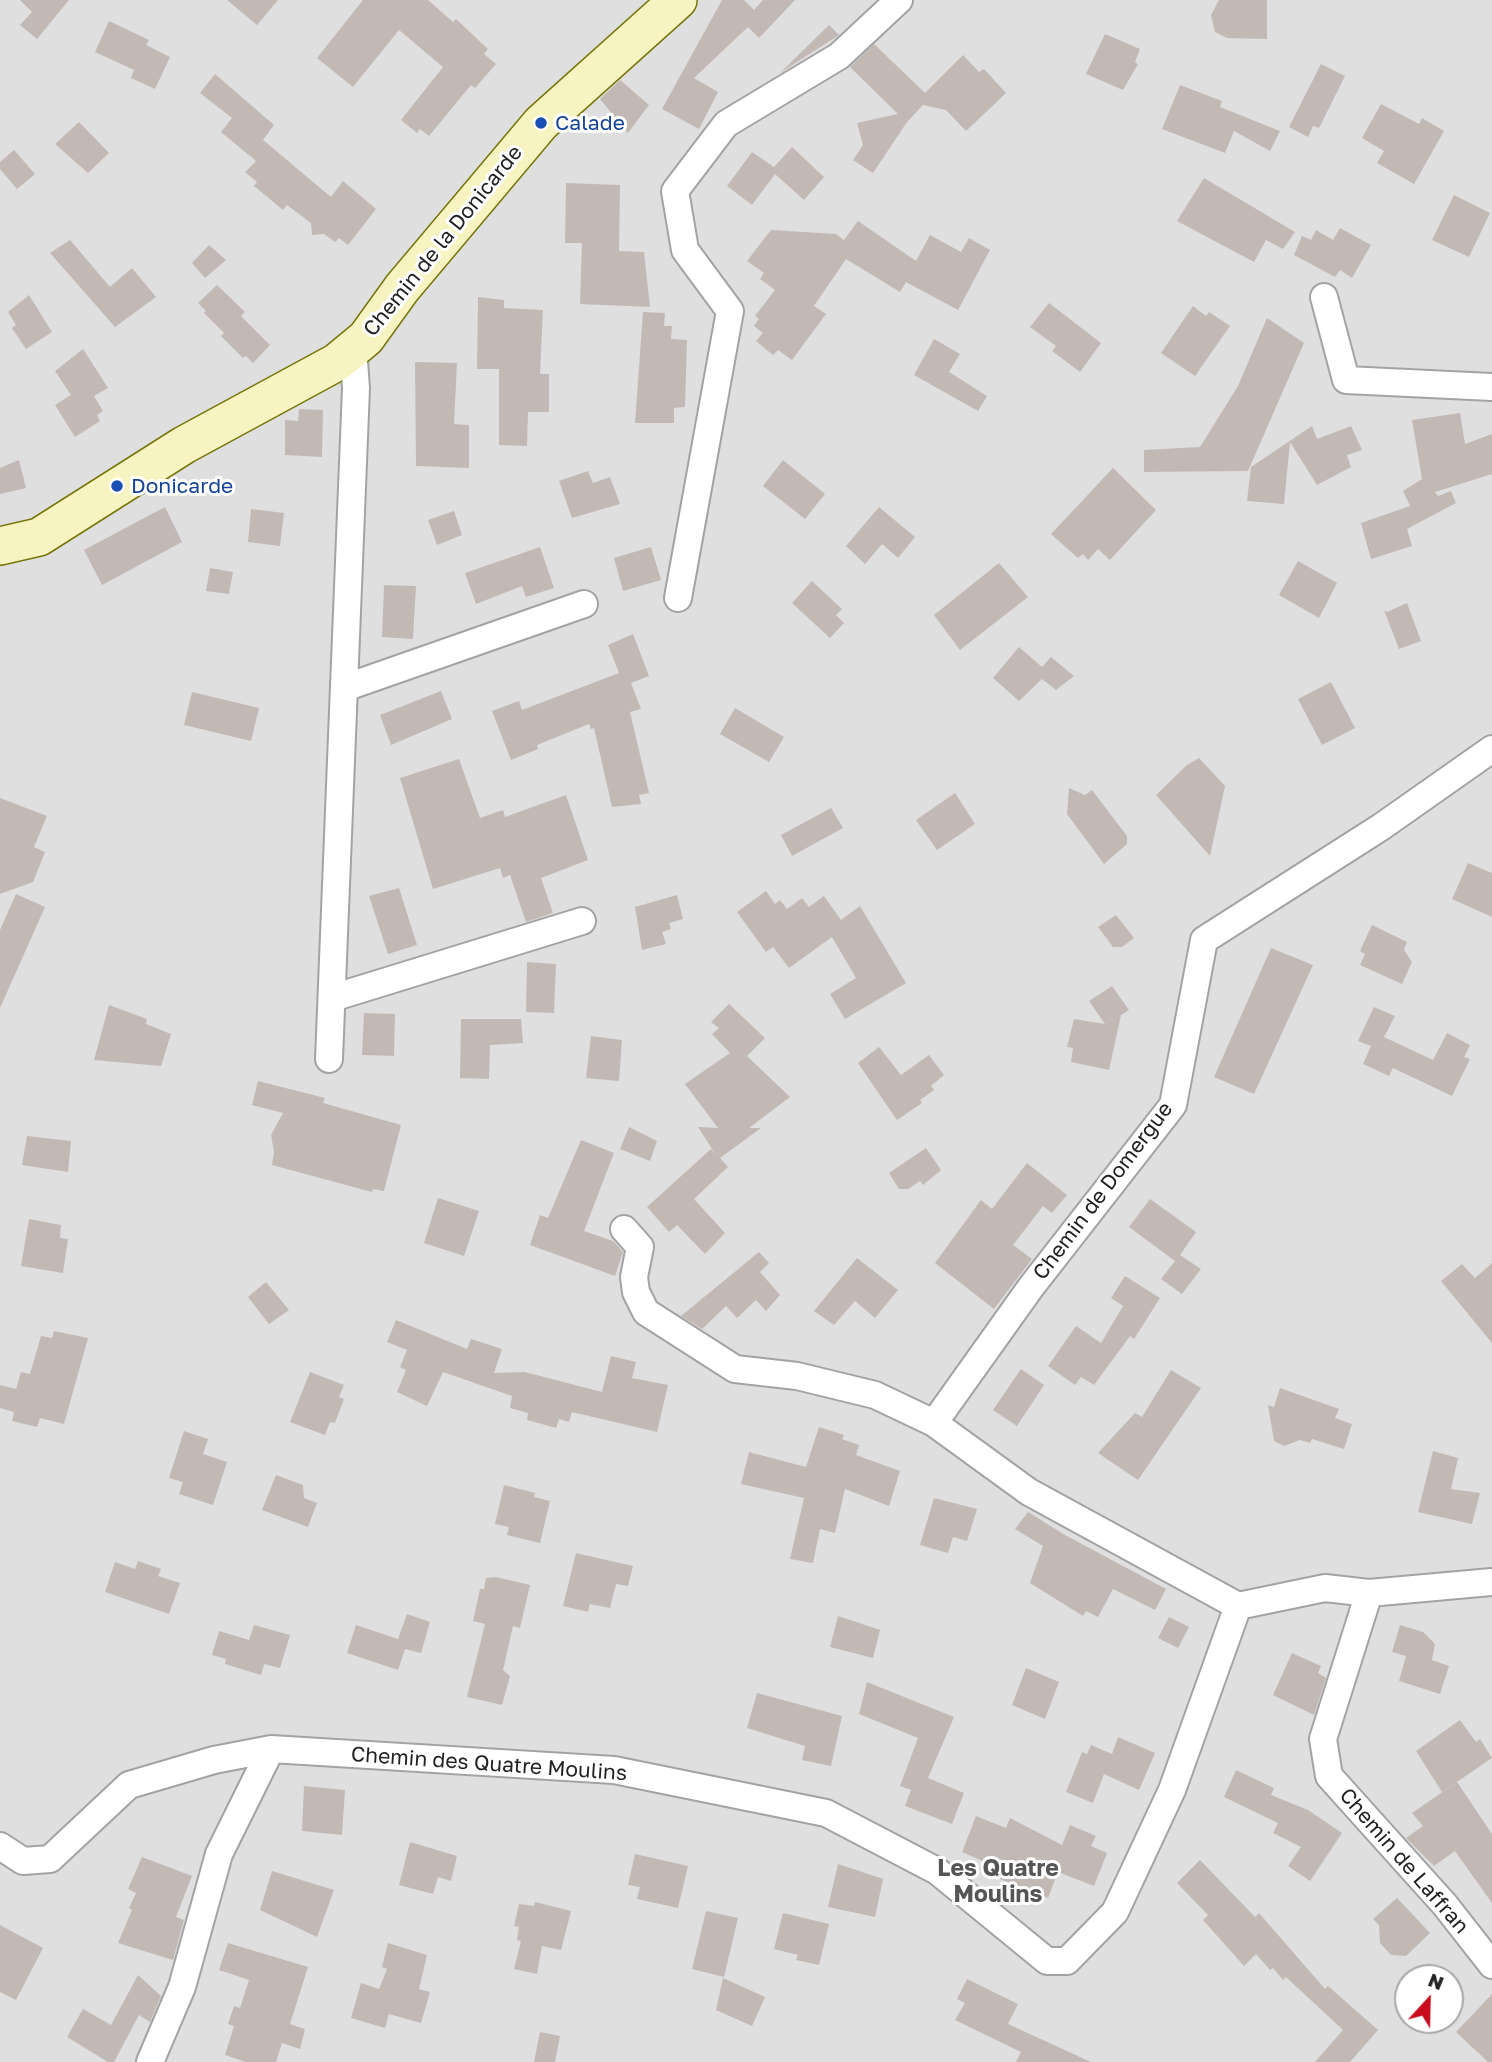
<!DOCTYPE html>
<html>
<head>
<meta charset="utf-8">
<style>
  body { margin:0 }
  #map { position:relative; width:1492px; height:2062px; overflow:hidden; background:#f1eee9; font-family:"Golos Text",sans-serif }
  canvas { display:block }
  .north { position:absolute; left:1394px; top:1964px; width:70px; height:70px; box-sizing:border-box; background:#fff; border:2px solid #a7a7a7; border-radius:50%; rotate:22deg; font-size:19px; font-weight:700; line-height:28px; text-align:center; color:#222 }
  .north::after { content:''; display:block; margin:auto; width:24px; height:32px; background:#c90b1e; clip-path:polygon(50% 0,100% 100%,50% 72%,0 100%) }
</style>
</head>
<body>
<div id="map">
<canvas width="1492" height="2062"></canvas>
<div class="north">N</div>
</div>
<script>
const ctx = document.querySelector('canvas').getContext('2d');
ctx.lineJoin = 'round';
function fill(path, color) { ctx.fillStyle = color; ctx.fill(path, 'evenodd'); }
function strokePath(path, color, width, dash) { ctx.strokeStyle = color; ctx.lineWidth = width; ctx.lineCap = dash ? 'butt' : 'round'; ctx.setLineDash(dash || []); ctx.stroke(path); }
function drawText(font, color, halo, rows, align = 'center') {
  ctx.font = font + ' "Golos Text",sans-serif'; ctx.lineWidth = 6; ctx.setLineDash([]); ctx.textBaseline = 'middle'; ctx.strokeStyle = halo; ctx.fillStyle = color; for (const [text, x, y, turn = 0] of rows) {
    ctx.save(); ctx.translate(x, y); ctx.rotate((+turn || 0) * Math.PI / 180); ctx.textAlign = isNaN(turn) ? turn : align; if (halo) ctx.strokeText(text, 0, 0); ctx.fillText(text, 0, 0); ctx.restore();
  }
}
const residential = new Path2D(`
  M 0,0 L 1492,0 L 1492,2062 L 0,2062 ZM 1408,1978 L 1450,1978 L 1450,2020 L 1408,2020 Z`);
const building = new Path2D(`
  M 20,0 L 69,0 L 37,39 L 20,25 L 32,12 Z
  M 227,0 L 278,0 L 257,25 Z
  M 363,0 L 428,0 L 453,22 L 456,19 L 488,49 L 484,54 L 496,64 L 475,88 L 471,85 L 429,136 L 420,129 L 417,133 L 401,120 L 443,67 L 399,30 L 353,87 L 317,58 Z
  M 722,0 L 744,0 L 754,10 L 763,0 L 795,0 L 759,38 L 748,27 L 694,78 L 718,92 L 699,129 L 662,109 Z
  M 1219,0 L 1267,0 L 1267,39 L 1227,38 L 1215,32 L 1211,15 Z
  M 109,21 L 149,40 L 146,45 L 170,57 L 155,89 L 131,78 L 134,70 L 95,52 Z
  M 829,25 L 839,35 L 780,73 Z
  M 1105,34 L 1140,49 L 1135,62 L 1138,64 L 1123,90 L 1086,74 Z
  M 874,44 L 925,93 L 963,55 L 979,72 L 984,69 L 1006,93 L 966,131 L 946,110 L 923,105 L 907,122 L 873,173 L 853,160 L 863,145 L 857,123 L 898,114 L 850,67 Z
  M 1321,64 L 1345,76 L 1319,128 L 1313,126 L 1308,137 L 1289,127 Z
  M 215,74 L 274,125 L 263,140 L 331,197 L 343,181 L 376,209 L 348,245 L 339,238 L 335,242 L 324,234 L 312,235 L 311,223 L 287,205 L 283,210 L 254,186 L 257,182 L 245,172 L 256,161 L 221,132 L 232,118 L 200,93 Z
  M 620,80 L 649,105 L 628,133 L 600,99 Z
  M 1180,85 L 1222,101 L 1220,107 L 1280,131 L 1270,151 L 1234,131 L 1225,153 L 1162,129 Z
  M 1381,104 L 1419,124 L 1422,118 L 1444,131 L 1414,184 L 1377,163 L 1384,151 L 1362,138 Z
  M 79,122 L 109,153 L 88,173 L 55,144 Z
  M 792,147 L 824,177 L 804,200 L 775,174 L 752,205 L 727,186 L 752,152 L 774,167 Z
  M 14,150 L 35,174 L 17,189 L 0,169 L 0,162 Z
  M 1204,178 L 1295,232 L 1283,249 L 1266,240 L 1254,262 L 1177,221 Z
  M 566,183 L 620,185 L 619,251 L 644,252 L 650,307 L 580,304 L 582,243 L 565,243 Z
  M 1454,195 L 1490,213 L 1469,257 L 1432,240 Z
  M 858,221 L 916,261 L 930,235 L 961,252 L 969,238 L 990,250 L 958,310 L 906,282 L 900,292 L 846,259 L 814,306 L 826,314 L 792,360 L 778,350 L 773,355 L 756,341 L 763,333 L 754,326 L 759,319 L 755,316 L 775,290 L 760,279 L 764,273 L 747,261 L 771,230 L 836,234 L 844,240 Z
  M 1340,228 L 1371,245 L 1352,278 L 1340,270 L 1335,277 L 1294,255 L 1302,236 L 1311,240 L 1316,230 L 1333,240 Z
  M 70,240 L 110,287 L 132,268 L 156,297 L 115,327 L 50,253 Z
  M 209,245 L 226,260 L 205,278 L 192,263 Z
  M 217,285 L 245,312 L 241,316 L 270,345 L 253,363 L 246,356 L 243,358 L 221,336 L 224,333 L 204,313 L 206,311 L 198,303 Z
  M 29,295 L 52,332 L 26,349 L 12,328 L 16,325 L 8,312 Z
  M 478,297 L 504,300 L 504,308 L 543,310 L 540,374 L 549,374 L 549,412 L 528,412 L 527,446 L 499,445 L 499,369 L 477,369 Z
  M 1049,303 L 1101,343 L 1080,372 L 1052,351 L 1056,346 L 1030,327 Z
  M 1193,306 L 1206,316 L 1209,312 L 1230,326 L 1195,376 L 1161,353 Z
  M 643,312 L 665,313 L 664,326 L 672,326 L 671,339 L 687,340 L 685,407 L 674,408 L 674,423 L 635,423 Z
  M 1267,318 L 1304,343 L 1248,471 L 1144,472 L 1144,450 L 1200,447 L 1238,386 Z
  M 934,339 L 960,354 L 949,372 L 987,396 L 978,411 L 914,375 Z
  M 83,349 L 108,388 L 94,396 L 103,411 L 97,415 L 100,421 L 75,437 L 55,405 L 71,395 L 55,371 Z
  M 415,362 L 457,363 L 454,424 L 469,425 L 469,468 L 416,466 Z
  M 299,409 L 323,410 L 322,457 L 285,455 L 285,420 L 298,421 Z
  M 1460,413 L 1465,444 L 1492,434 L 1492,474 L 1435,492 L 1438,496 L 1451,491 L 1456,503 L 1407,529 L 1412,546 L 1371,559 L 1361,523 L 1410,506 L 1403,491 L 1422,479 L 1412,420 Z
  M 1312,426 L 1317,439 L 1351,426 L 1362,450 L 1347,455 L 1351,467 L 1317,485 L 1290,442 L 1284,504 L 1247,501 L 1251,467 Z
  M 19,460 L 26,488 L 0,494 L 0,468 Z
  M 783,460 L 825,494 L 805,519 L 763,486 Z
  M 1113,468 L 1156,510 L 1110,560 L 1098,549 L 1088,560 L 1083,554 L 1078,558 L 1051,534 Z
  M 588,471 L 593,483 L 610,477 L 620,504 L 572,518 L 559,481 Z
  M 165,507 L 182,542 L 102,585 L 84,550 Z
  M 879,507 L 915,537 L 898,558 L 882,544 L 865,564 L 846,546 Z
  M 251,509 L 284,513 L 280,546 L 248,542 Z
  M 454,511 L 462,535 L 437,545 L 428,520 Z
  M 540,547 L 554,588 L 526,597 L 522,586 L 476,604 L 465,573 Z
  M 651,547 L 661,580 L 623,591 L 614,558 Z
  M 1298,561 L 1337,583 L 1319,618 L 1279,595 Z
  M 999,563 L 1028,597 L 960,650 L 934,615 Z
  M 210,568 L 233,572 L 229,594 L 206,591 Z
  M 812,581 L 842,609 L 836,615 L 844,623 L 830,638 L 792,603 Z
  M 384,585 L 416,586 L 413,639 L 382,637 Z
  M 1407,603 L 1421,641 L 1399,649 L 1384,610 L 1387,612 Z
  M 633,634 L 649,676 L 631,683 L 641,709 L 630,712 L 649,793 L 639,795 L 641,804 L 612,807 L 594,728 L 591,729 L 589,724 L 537,745 L 538,749 L 511,760 L 492,711 L 519,701 L 522,710 L 619,673 L 608,645 Z
  M 1019,647 L 1042,667 L 1051,657 L 1074,676 L 1056,690 L 1042,679 L 1019,701 L 993,678 Z
  M 1331,682 L 1355,728 L 1322,745 L 1298,699 Z
  M 441,691 L 452,719 L 391,745 L 380,715 Z
  M 192,692 L 259,708 L 251,741 L 184,725 Z
  M 735,708 L 784,737 L 769,762 L 720,734 Z
  M 1199,758 L 1225,786 L 1210,856 L 1156,795 L 1187,765 Z
  M 459,759 L 480,818 L 503,810 L 505,817 L 566,795 L 588,860 L 541,878 L 553,913 L 526,922 L 510,875 L 503,878 L 500,868 L 433,889 L 400,778 Z
  M 1069,788 L 1085,795 L 1092,790 L 1127,836 L 1127,844 L 1104,864 L 1067,814 Z
  M 955,793 L 975,824 L 937,850 L 916,820 Z
  M 0,798 L 47,816 L 34,847 L 45,852 L 33,882 L 0,894 Z
  M 831,808 L 843,828 L 792,856 L 781,835 Z
  M 1468,863 L 1492,873 L 1492,917 L 1452,899 Z
  M 399,888 L 417,945 L 388,954 L 369,896 Z
  M 766,891 L 775,904 L 780,900 L 787,909 L 802,898 L 809,907 L 824,896 L 841,920 L 860,906 L 906,983 L 845,1019 L 830,994 L 856,978 L 832,937 L 789,968 L 773,947 L 766,952 L 737,912 Z
  M 16,894 L 45,907 L 0,1008 L 0,930 Z
  M 677,895 L 683,919 L 669,923 L 671,929 L 662,932 L 666,944 L 642,950 L 635,907 Z
  M 1116,915 L 1134,938 L 1122,947 L 1113,947 L 1098,927 Z
  M 1372,925 L 1407,942 L 1404,950 L 1412,962 L 1402,984 L 1360,965 L 1365,954 L 1360,951 Z
  M 1271,948 L 1313,965 L 1254,1094 L 1214,1077 Z
  M 527,962 L 556,964 L 554,1013 L 526,1012 Z
  M 1112,986 L 1129,1010 L 1121,1015 L 1109,1070 L 1071,1062 L 1073,1048 L 1067,1047 L 1074,1019 L 1105,1024 L 1089,1001 Z
  M 729,1004 L 765,1038 L 747,1056 L 790,1097 L 749,1128 L 761,1128 L 720,1158 L 728,1167 L 694,1199 L 725,1233 L 705,1254 L 677,1225 L 669,1232 L 647,1207 L 711,1149 L 716,1155 L 698,1127 L 718,1128 L 685,1084 L 730,1053 L 712,1034 L 719,1028 L 711,1022 Z
  M 109,1005 L 147,1019 L 146,1024 L 171,1034 L 161,1066 L 94,1060 Z
  M 1374,1007 L 1395,1016 L 1384,1037 L 1433,1060 L 1447,1033 L 1470,1045 L 1464,1057 L 1470,1059 L 1452,1096 L 1393,1068 L 1389,1076 L 1363,1064 L 1371,1046 L 1358,1041 Z
  M 364,1013 L 395,1014 L 394,1056 L 362,1055 Z
  M 461,1019 L 521,1019 L 523,1043 L 490,1045 L 489,1079 L 460,1078 Z
  M 591,1036 L 622,1040 L 619,1081 L 586,1078 Z
  M 879,1047 L 901,1075 L 929,1055 L 944,1075 L 931,1086 L 934,1090 L 920,1100 L 922,1103 L 897,1120 L 858,1063 Z
  M 258,1081 L 325,1098 L 323,1103 L 401,1125 L 384,1191 L 373,1189 L 372,1192 L 272,1165 L 274,1152 L 271,1135 L 283,1113 L 252,1105 Z
  M 629,1127 L 657,1141 L 650,1161 L 620,1149 Z
  M 27,1136 L 71,1141 L 68,1172 L 22,1165 Z
  M 581,1140 L 614,1153 L 584,1231 L 613,1241 L 623,1252 L 615,1276 L 530,1245 L 540,1215 L 548,1218 Z
  M 926,1148 L 941,1170 L 923,1185 L 920,1181 L 908,1189 L 899,1189 L 889,1173 Z
  M 1027,1163 L 1067,1195 L 1052,1213 L 1043,1206 L 1013,1245 L 1032,1259 L 994,1309 L 935,1263 L 981,1200 L 992,1209 Z
  M 438,1198 L 479,1211 L 464,1256 L 424,1243 Z
  M 1150,1199 L 1196,1232 L 1180,1255 L 1201,1269 L 1182,1294 L 1161,1279 L 1175,1261 L 1129,1227 Z
  M 29,1219 L 61,1225 L 60,1238 L 68,1239 L 63,1273 L 21,1266 Z
  M 759,1252 L 769,1263 L 760,1272 L 780,1295 L 766,1311 L 756,1300 L 737,1318 L 726,1306 L 702,1329 L 681,1316 Z
  M 857,1258 L 898,1290 L 875,1318 L 855,1301 L 834,1325 L 814,1311 Z
  M 1492,1263 L 1492,1343 L 1441,1281 L 1462,1264 L 1475,1278 Z
  M 1125,1276 L 1160,1298 L 1134,1339 L 1130,1336 L 1094,1385 L 1081,1377 L 1075,1385 L 1048,1366 L 1076,1326 L 1101,1343 L 1123,1306 L 1111,1298 Z
  M 266,1282 L 289,1310 L 269,1324 L 248,1297 Z
  M 396,1320 L 467,1349 L 471,1339 L 502,1349 L 494,1373 L 525,1372 L 602,1392 L 611,1356 L 636,1362 L 632,1378 L 668,1385 L 657,1432 L 572,1412 L 569,1422 L 559,1419 L 556,1428 L 527,1420 L 528,1413 L 510,1408 L 512,1396 L 443,1372 L 427,1406 L 397,1392 L 406,1370 L 400,1367 L 407,1350 L 387,1342 Z
  M 54,1331 L 88,1338 L 64,1424 L 40,1418 L 37,1427 L 12,1421 L 14,1412 L 0,1408 L 0,1385 L 16,1389 L 21,1372 L 30,1374 L 41,1336 L 52,1338 Z
  M 1021,1369 L 1044,1385 L 1017,1426 L 993,1410 Z
  M 1171,1370 L 1201,1388 L 1138,1480 L 1098,1453 L 1135,1413 L 1142,1417 Z
  M 310,1372 L 344,1385 L 339,1397 L 344,1399 L 335,1423 L 330,1422 L 325,1435 L 290,1422 Z
  M 1280,1388 L 1339,1409 L 1335,1418 L 1352,1424 L 1344,1449 L 1312,1439 L 1310,1443 L 1300,1440 L 1284,1446 L 1274,1441 L 1268,1405 L 1274,1407 Z
  M 819,1427 L 844,1435 L 842,1439 L 859,1445 L 856,1455 L 900,1471 L 889,1506 L 845,1489 L 835,1533 L 820,1529 L 813,1563 L 790,1559 L 804,1498 L 741,1484 L 749,1452 L 806,1467 Z
  M 184,1431 L 208,1439 L 203,1454 L 227,1462 L 213,1505 L 179,1494 L 183,1482 L 169,1478 Z
  M 1433,1451 L 1458,1458 L 1451,1489 L 1480,1493 L 1472,1524 L 1418,1512 Z
  M 276,1475 L 303,1485 L 304,1498 L 317,1503 L 308,1527 L 262,1510 Z
  M 504,1485 L 535,1493 L 534,1497 L 550,1501 L 540,1543 L 507,1535 L 509,1527 L 495,1524 Z
  M 934,1498 L 977,1509 L 967,1541 L 953,1537 L 948,1553 L 920,1545 Z
  M 1028,1512 L 1065,1535 L 1166,1589 L 1155,1610 L 1113,1589 L 1098,1617 L 1086,1611 L 1083,1616 L 1030,1583 L 1043,1546 L 1015,1529 Z
  M 576,1553 L 633,1566 L 628,1586 L 616,1584 L 610,1608 L 590,1604 L 588,1612 L 563,1606 Z
  M 138,1561 L 161,1569 L 158,1576 L 180,1583 L 169,1614 L 105,1592 L 115,1562 L 135,1569 Z
  M 496,1577 L 530,1585 L 520,1628 L 513,1626 L 503,1670 L 510,1676 L 502,1705 L 467,1697 L 485,1624 L 473,1621 L 480,1589 L 484,1589 L 486,1578 Z
  M 407,1614 L 430,1622 L 421,1653 L 405,1649 L 398,1670 L 347,1653 L 356,1625 L 398,1639 Z
  M 838,1616 L 880,1630 L 873,1658 L 830,1647 Z
  M 1169,1617 L 1189,1627 L 1178,1648 L 1158,1638 Z
  M 254,1625 L 290,1635 L 280,1668 L 264,1664 L 261,1675 L 225,1664 L 226,1659 L 212,1655 L 219,1631 L 249,1640 Z
  M 1400,1625 L 1423,1632 L 1435,1644 L 1432,1660 L 1449,1666 L 1440,1694 L 1399,1681 L 1406,1656 L 1392,1652 Z
  M 1292,1653 L 1321,1666 L 1318,1673 L 1326,1678 L 1314,1715 L 1273,1695 Z
  M 1026,1668 L 1059,1682 L 1045,1719 L 1012,1705 Z
  M 867,1682 L 954,1717 L 928,1778 L 964,1793 L 952,1824 L 905,1806 L 911,1790 L 900,1786 L 918,1738 L 859,1714 Z
  M 757,1693 L 842,1716 L 831,1766 L 802,1760 L 805,1746 L 747,1728 Z
  M 1460,1720 L 1476,1742 L 1480,1739 L 1492,1758 L 1442,1792 L 1416,1751 Z
  M 1118,1737 L 1155,1753 L 1139,1790 L 1104,1774 L 1093,1803 L 1066,1792 L 1082,1752 L 1087,1754 L 1091,1745 L 1112,1754 Z
  M 1236,1770 L 1274,1788 L 1271,1795 L 1308,1810 L 1342,1833 L 1310,1881 L 1288,1866 L 1301,1847 L 1273,1833 L 1278,1823 L 1224,1797 Z
  M 1457,1782 L 1492,1834 L 1492,1903 L 1455,1851 L 1434,1866 L 1406,1838 L 1423,1826 L 1412,1813 Z
  M 304,1786 L 345,1790 L 342,1835 L 302,1831 Z
  M 976,1816 L 1006,1828 L 1010,1818 L 1062,1845 L 1070,1825 L 1096,1836 L 1091,1846 L 1107,1853 L 1094,1886 L 1058,1872 L 1048,1898 L 1000,1879 L 1003,1870 L 962,1852 Z
  M 410,1842 L 457,1856 L 451,1881 L 438,1877 L 433,1894 L 399,1885 Z
  M 635,1854 L 688,1866 L 678,1908 L 637,1899 L 640,1887 L 628,1885 Z
  M 142,1857 L 192,1876 L 176,1917 L 184,1920 L 173,1960 L 118,1943 L 132,1910 L 129,1908 L 136,1893 L 128,1889 Z
  M 1200,1860 L 1255,1917 L 1259,1913 L 1325,1989 L 1328,1986 L 1378,2030 L 1350,2062 L 1315,2062 L 1343,2030 L 1286,1977 L 1283,1980 L 1273,1968 L 1270,1970 L 1256,1954 L 1244,1966 L 1203,1920 L 1208,1915 L 1177,1883 Z
  M 838,1864 L 883,1879 L 875,1917 L 828,1907 Z
  M 272,1871 L 334,1890 L 317,1937 L 260,1910 Z
  M 1397,1898 L 1430,1933 L 1406,1956 L 1391,1955 L 1380,1943 L 1379,1925 L 1373,1919 Z
  M 535,1902 L 571,1911 L 561,1950 L 542,1946 L 537,1974 L 514,1969 L 521,1941 L 517,1940 L 519,1927 L 514,1926 L 519,1904 L 534,1906 Z
  M 706,1911 L 738,1918 L 724,1977 L 692,1969 Z
  M 783,1913 L 829,1924 L 819,1965 L 796,1960 L 798,1955 L 774,1949 Z
  M 0,1925 L 43,1948 L 16,2000 L 0,1992 Z
  M 228,1943 L 308,1967 L 290,2024 L 305,2029 L 300,2049 L 282,2043 L 276,2062 L 246,2062 L 225,2055 L 234,2026 L 228,2024 L 234,2006 L 240,2008 L 249,1980 L 219,1970 Z
  M 388,1943 L 427,1955 L 419,1989 L 430,1992 L 421,2023 L 389,2014 L 385,2028 L 351,2018 L 361,1983 L 379,1989 L 387,1969 L 382,1967 Z
  M 138,1975 L 161,1996 L 150,2022 L 139,2015 L 114,2062 L 108,2062 L 67,2037 L 83,2009 L 111,2025 Z
  M 723,1978 L 765,1997 L 752,2026 L 716,2010 Z
  M 967,1979 L 1018,2004 L 1008,2024 L 1091,2062 L 1016,2062 L 1021,2052 L 955,2020 L 965,2003 L 957,1999 Z
  M 1492,1994 L 1492,2062 L 1488,2062 L 1456,2032 Z
  M 540,2032 L 560,2036 L 555,2062 L 534,2062 Z`);
const street = new Path2D(`
  M 1324,297 L 1346,380 L 1492,387
  M 678,598 L 730,311 L 685,250 L 675,191 L 726,124 L 839,56 L 899,0
  M 344,688 L 584,604
  M 332,998 L 582,921
  M 329,1059 L 356,388 L 353,348
  M 624,1229 L 640,1247 L 634,1277 L 636,1292 L 646,1312 L 735,1369 L 797,1376 L 875,1395 L 934,1423 L 1029,1492 L 1238,1606
  M 934,1423 L 1031,1287 L 1173,1105 L 1204,940 L 1381,827 L 1492,749
  M 1369,1593 L 1323,1739 L 1329,1776 L 1445,1905 L 1492,1965
  M 1238,1606 L 1325,1588 L 1369,1593 L 1492,1582
  M 0,1846 L 23,1861 L 50,1859 L 129,1785 L 214,1760 L 271,1749 L 614,1770 L 826,1813 L 937,1871 L 1047,1961 L 1067,1961 L 1115,1912 L 1172,1790 L 1238,1606
  M 150,2062 L 182,1987 L 219,1854 L 271,1749`);
const secondary = new Path2D(`
  M 0,546 L 39,537 L 184,445 L 337,362 L 366,338 L 402,288 L 541,123 L 678,0`);
const markers = [
  [541,123,7,"#1a4fb4"],
  [117,486,7,"#1a4fb4"]
];
const transitNames = [
  ["Calade",555,123],
  ["Donicarde",131,486]
];
const streetNames = [
  ["Chemin de la Donicarde",443,241,-51],
  ["Chemin de Domergue",1103,1191,-53],
  ["Chemin des Quatre Moulins",489,1764,4],
  ["Chemin de Laffran",1404,1861,49]
];
const neighbourhoodNames = [
  ["Les Quatre",998,1869],
  ["Moulins",998,1895]
];
fill(residential, '#e0dfdf');
fill(building, '#c2b9b5');
strokePath(street, '#a3a3a3', 30);
strokePath(secondary, '#76760b', 40);
strokePath(street, '#fff', 26);
strokePath(secondary, '#f7f4c1', 37);
for (const [x, y, r, color] of markers) { const dot = new Path2D(); dot.arc(x, y, r, 0, 2 * Math.PI); ctx.fillStyle = color; ctx.fill(dot); strokePath(dot, '#fff', 2.5); }
drawText('21px', '#164399', '#fff', transitNames, 'left');
drawText('21px', '#222', '#fff', streetNames);
drawText('bold 23px', '#555', '#fff', neighbourhoodNames);
</script>
</body>
</html>
